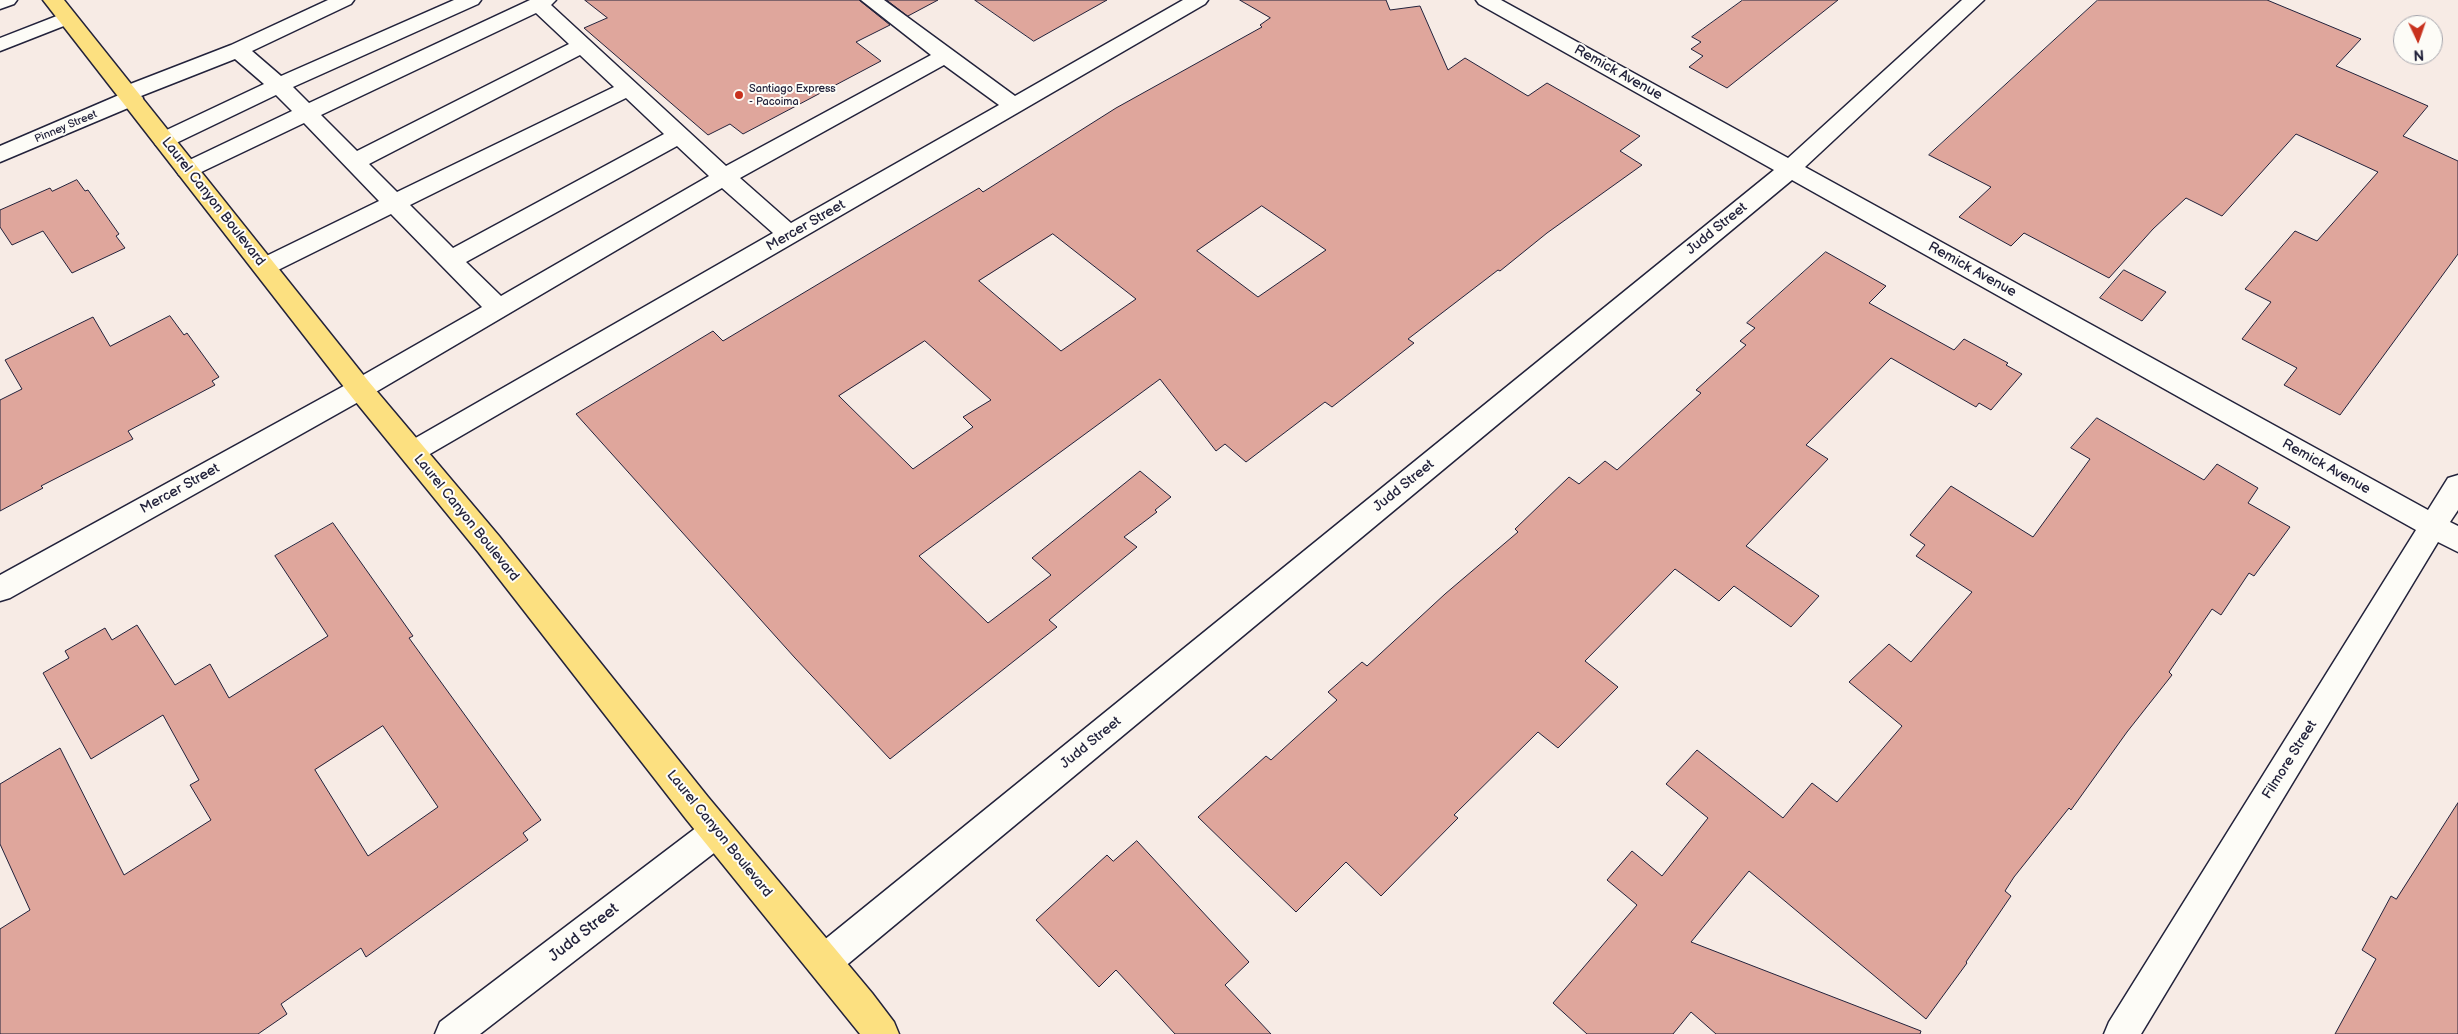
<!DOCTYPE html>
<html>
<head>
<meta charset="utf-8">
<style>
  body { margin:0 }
  #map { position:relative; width:2458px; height:1034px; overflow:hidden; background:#f7ebe5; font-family:"Balsamiq Sans",sans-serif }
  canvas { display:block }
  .north { position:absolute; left:2393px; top:15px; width:50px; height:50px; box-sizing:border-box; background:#fdfcf7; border:1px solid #a5a5ac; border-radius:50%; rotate:177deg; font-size:14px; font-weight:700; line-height:20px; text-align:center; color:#22223b }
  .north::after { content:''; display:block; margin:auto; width:18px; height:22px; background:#c8321e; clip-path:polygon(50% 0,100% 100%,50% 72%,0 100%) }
</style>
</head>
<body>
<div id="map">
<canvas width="2458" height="1034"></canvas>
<div class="north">N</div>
</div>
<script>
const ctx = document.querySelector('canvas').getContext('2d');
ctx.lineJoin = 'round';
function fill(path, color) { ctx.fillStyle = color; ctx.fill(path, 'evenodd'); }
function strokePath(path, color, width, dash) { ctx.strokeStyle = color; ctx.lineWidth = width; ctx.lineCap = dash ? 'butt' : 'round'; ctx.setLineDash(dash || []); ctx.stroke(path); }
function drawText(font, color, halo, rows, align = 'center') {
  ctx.font = font + ' "Balsamiq Sans",sans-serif'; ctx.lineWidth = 4; ctx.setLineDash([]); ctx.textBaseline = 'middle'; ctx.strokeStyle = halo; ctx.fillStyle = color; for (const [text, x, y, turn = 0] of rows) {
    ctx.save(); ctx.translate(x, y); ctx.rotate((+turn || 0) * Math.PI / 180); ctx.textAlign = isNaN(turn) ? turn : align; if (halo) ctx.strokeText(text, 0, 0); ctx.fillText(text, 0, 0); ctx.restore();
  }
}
const building = new Path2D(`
  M 585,0 L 859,0 L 890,25 L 856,42 L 881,61 L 743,134 L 730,124 L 708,135 L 584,28 L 607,18 Z
  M 887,0 L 938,0 L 908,16 Z
  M 975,0 L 1107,0 L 1034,41 Z
  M 1240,0 L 1386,0 L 1390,10 L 1420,6 L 1448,70 L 1465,58 L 1528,96 L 1547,83 L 1640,136 L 1620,151 L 1642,165 L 1547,233 L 1500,271 L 1498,270 L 1408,339 L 1414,343 L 1332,407 L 1325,402 L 1246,462 L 1225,444 L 1216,451 L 1160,379 L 919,556 L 988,623 L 1051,575 L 1032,558 L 1140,471 L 1171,497 L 1155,510 L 1157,512 L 1124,537 L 1137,547 L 1049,620 L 1057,627 L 890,759 L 795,658 L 576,414 L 713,331 L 723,341 L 979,188 L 983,192 L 1116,108 L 1262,27 L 1260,25 L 1270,18 ZM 1262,206 L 1326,250 L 1258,297 L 1197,251 ZM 1053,234 L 1136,299 L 1061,351 L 979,281 ZM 925,341 L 991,400 L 963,417 L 973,427 L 913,469 L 839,396 Z
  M 1743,0 L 1838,0 L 1727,88 L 1689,67 L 1703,56 L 1691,49 L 1701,42 L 1692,37 Z
  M 2098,0 L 2267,0 L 2361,39 L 2336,66 L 2428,106 L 2403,136 L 2458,161 L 2458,254 L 2340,415 L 2284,385 L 2297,368 L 2242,339 L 2271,302 L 2245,289 L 2295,231 L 2317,241 L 2378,172 L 2296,134 L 2222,216 L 2186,198 L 2153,229 L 2109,278 L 2024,233 L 2011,246 L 1959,217 L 1991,187 L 1929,155 Z
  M 77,180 L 85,191 L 88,190 L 119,234 L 116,236 L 125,248 L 72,273 L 43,231 L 12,245 L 0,227 L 0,210 L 50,188 L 52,191 Z
  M 1826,252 L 1886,286 L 1869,303 L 1954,350 L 1964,339 L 2008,363 L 2006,365 L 2022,374 L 1991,410 L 1979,403 L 1976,407 L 1891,358 L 1806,445 L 1828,459 L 1746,546 L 1819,596 L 1791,627 L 1734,586 L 1719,601 L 1675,569 L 1585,661 L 1618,687 L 1558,748 L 1538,732 L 1454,815 L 1458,818 L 1381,896 L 1346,862 L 1296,912 L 1198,817 L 1266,756 L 1271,760 L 1337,700 L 1328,692 L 1362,662 L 1367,666 L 1445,594 L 1518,532 L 1515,529 L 1569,477 L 1579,484 L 1605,461 L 1617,470 L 1701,393 L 1696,390 L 1746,345 L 1740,341 L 1755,328 L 1747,323 Z
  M 2124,270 L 2166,292 L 2142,321 L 2100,298 Z
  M 170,316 L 184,335 L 187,333 L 219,377 L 212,381 L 215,385 L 128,431 L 133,439 L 41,486 L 43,488 L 0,511 L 0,400 L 22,389 L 5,360 L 93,317 L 110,346 Z
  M 2097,418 L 2204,480 L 2217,464 L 2258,488 L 2248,503 L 2290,527 L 2254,576 L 2249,573 L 2221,615 L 2212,609 L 2169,672 L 2172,675 L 2127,732 L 2071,810 L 2069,808 L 2014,877 L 2005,891 L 2011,896 L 1966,962 L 1967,963 L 1926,1019 L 1749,871 L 1691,942 L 1921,1031 L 1920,1034 L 1716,1034 L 1691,1012 L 1673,1034 L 1587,1034 L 1553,1003 L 1637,905 L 1607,880 L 1632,851 L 1662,876 L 1708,818 L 1666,784 L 1697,750 L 1783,818 L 1812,783 L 1837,802 L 1902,726 L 1849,682 L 1889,644 L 1911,662 L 1972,592 L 1916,556 L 1925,545 L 1910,535 L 1951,486 L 2033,537 L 2090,459 L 2071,448 Z
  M 333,523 L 413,636 L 409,638 L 541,820 L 523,833 L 528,840 L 366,957 L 361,948 L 281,1004 L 287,1014 L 258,1034 L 0,1034 L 0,929 L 30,910 L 0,844 L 0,784 L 60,748 L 124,875 L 211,820 L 190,785 L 199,780 L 163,715 L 91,759 L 43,673 L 69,658 L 65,651 L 105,628 L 112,640 L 137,625 L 175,685 L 210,664 L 229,698 L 328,636 L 275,556 ZM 383,726 L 438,807 L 368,856 L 315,770 Z
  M 2458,803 L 2458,1034 L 2335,1034 L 2376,959 L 2362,950 L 2391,896 L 2396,899 Z
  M 1137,841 L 1249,962 L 1225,985 L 1271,1034 L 1175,1034 L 1116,970 L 1099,987 L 1036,920 L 1107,855 L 1113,861 Z`);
const minor = new Path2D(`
  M 0,0 L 17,0 L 14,4 L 0,9 Z
  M 328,0 L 354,0 L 351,4 L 252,51 L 281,76 L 454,0 L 481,0 L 478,4 L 293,87 L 309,103 L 530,0 L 556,0 L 551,5 L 726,166 L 931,55 L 861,0 L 884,0 L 1015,96 L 1183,0 L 1208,0 L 1205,4 L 423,458 L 414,462 L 405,458 L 401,451 L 405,444 L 773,233 L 722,188 L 369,396 L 10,598 L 0,601 L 0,575 L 351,382 L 482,307 L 391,214 L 272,273 L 264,276 L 256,273 L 252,267 L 256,261 L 379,201 L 304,123 L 195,175 L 187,178 L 179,175 L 176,170 L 179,165 L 292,111 L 276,95 L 172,145 L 164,147 L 156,145 L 153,140 L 156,135 L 264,84 L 235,59 L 141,96 L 143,98 L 140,103 L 0,162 L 0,146 L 119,95 L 117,93 L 120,88 L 231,45 ZM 536,13 L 569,44 L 357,151 L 321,115 ZM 580,55 L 614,87 L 397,192 L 369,164 ZM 944,65 L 999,105 L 791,223 L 740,178 ZM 626,98 L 664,134 L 453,248 L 410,205 ZM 677,146 L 709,176 L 501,296 L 466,262 Z
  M 1476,0 L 1501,0 L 1788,158 L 1962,0 L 1984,0 L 1805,167 L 2428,510 L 2448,478 L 2458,475 L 2458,510 L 2450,522 L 2458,526 L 2458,552 L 2438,542 L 2141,1034 L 2104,1034 L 2109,1022 L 2416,530 L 1792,180 L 837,973 L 825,978 L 813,973 L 808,961 L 813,949 L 1774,170 L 1479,4 Z
  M 67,12 L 74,14 L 77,18 L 74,22 L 0,51 L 0,38 Z
  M 716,817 L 727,821 L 732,832 L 727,843 L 480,1034 L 435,1034 L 440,1022 L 705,821 Z`);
const major = new Path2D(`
  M 43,0 L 64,0 L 369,382 L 499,536 L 708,797 L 872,993 L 894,1022 L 899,1034 L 860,1034 L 686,819 L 479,553 L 351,396 Z`);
const markers = [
  [739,95,5,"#c8321e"]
];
const farPoinames = [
  ["Santiago Express",749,89],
  ["- Pacoima",749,102]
];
const farStreetnames = [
  ["Pinney Street",66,127,-23]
];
const streetNames = [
  ["Remick Avenue",1618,73,29],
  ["Laurel Canyon Boulevard",213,202,52],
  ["Mercer Street",806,226,-30],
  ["Judd Street",1717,229,-39],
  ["Remick Avenue",1972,270,29],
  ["Remick Avenue",2326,467,29],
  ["Judd Street",1404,486,-39],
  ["Mercer Street",180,489,-29],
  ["Laurel Canyon Boulevard",466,518,51],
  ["Judd Street",1091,743,-39],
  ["Filmore Street",2290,760,-58],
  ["Laurel Canyon Boulevard",719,834,51]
];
const nearStreetnames = [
  ["Judd Street",584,933,-38]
];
fill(building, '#dfa69c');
strokePath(building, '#22223b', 1);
strokePath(minor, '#22223b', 3);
strokePath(major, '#22223b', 3);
fill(minor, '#fdfcf7');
fill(major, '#fce080');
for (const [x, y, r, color] of markers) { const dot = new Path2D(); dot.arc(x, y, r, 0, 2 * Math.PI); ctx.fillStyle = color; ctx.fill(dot); strokePath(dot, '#fdfcf7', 2); }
drawText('11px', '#22223b', '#fdfcf7', farPoinames, 'left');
drawText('11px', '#22223b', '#fdfcf7', farStreetnames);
drawText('14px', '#22223b', '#fdfcf7', streetNames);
drawText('16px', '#22223b', '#fdfcf7', nearStreetnames);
</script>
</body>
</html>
